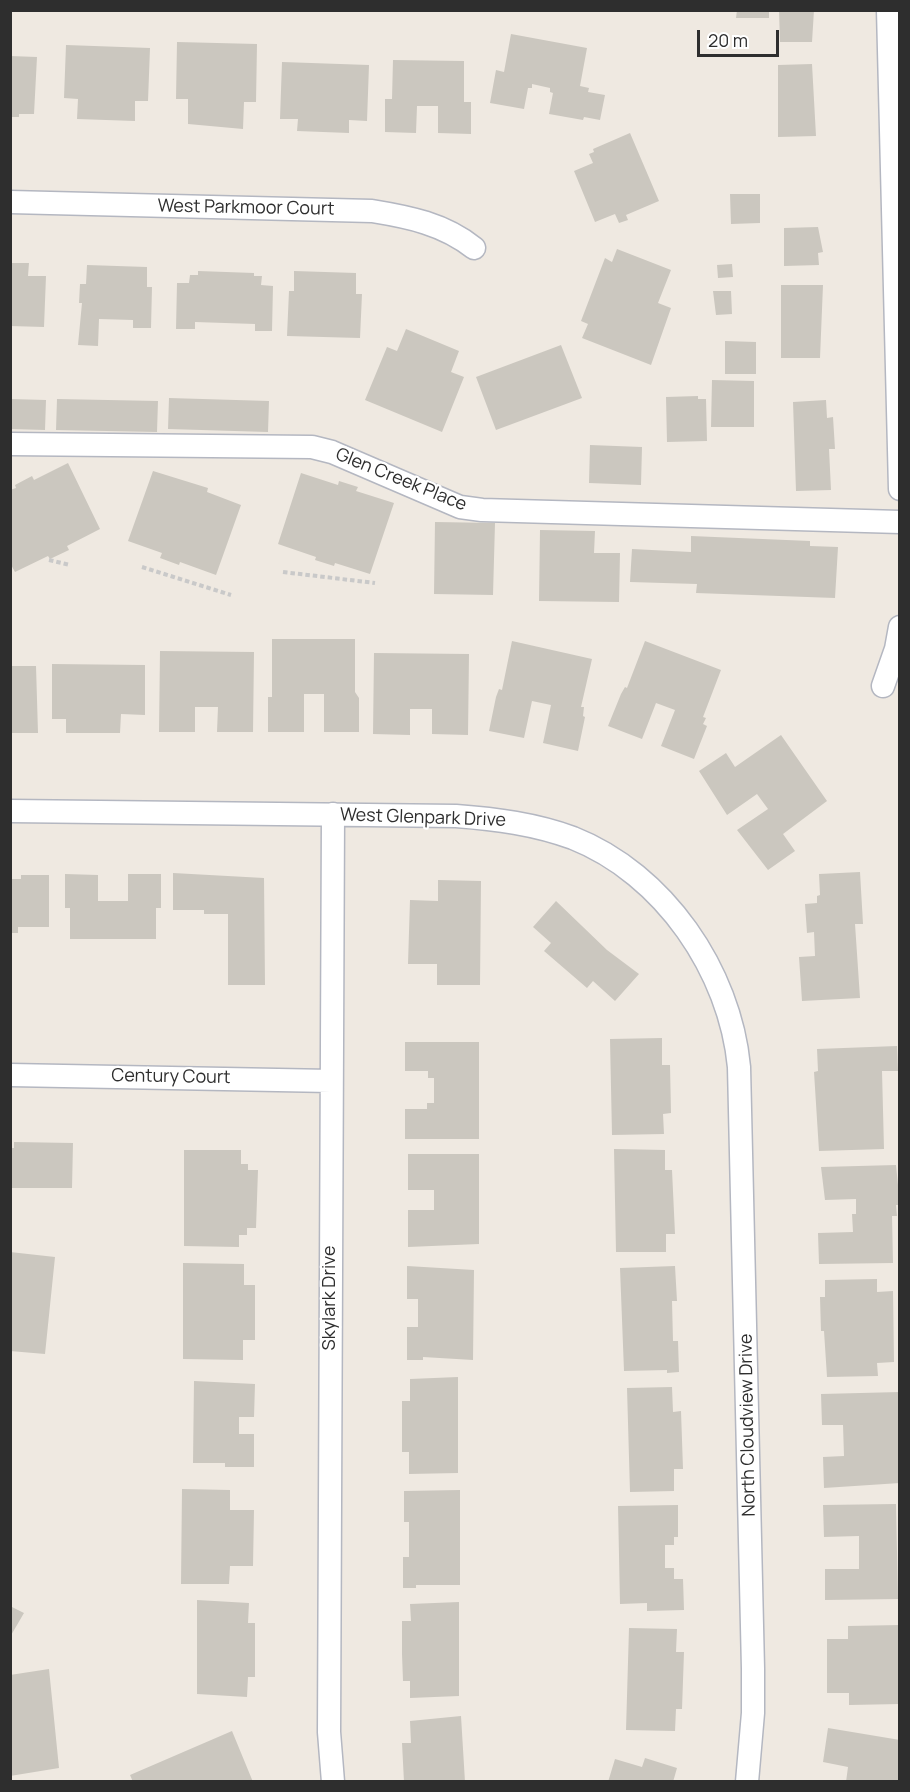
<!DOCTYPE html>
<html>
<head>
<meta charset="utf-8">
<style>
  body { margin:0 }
  #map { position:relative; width:910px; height:1792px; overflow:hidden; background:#efe9e1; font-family:Manrope,sans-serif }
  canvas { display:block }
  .frame { position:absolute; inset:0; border:12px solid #2e2e2e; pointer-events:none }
  .scale { position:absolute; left:697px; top:30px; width:82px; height:27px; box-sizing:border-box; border:3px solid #2e2e2e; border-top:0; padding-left:8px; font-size:18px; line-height:21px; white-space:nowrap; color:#2e2e2e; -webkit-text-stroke:4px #fff; paint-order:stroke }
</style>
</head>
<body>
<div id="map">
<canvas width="910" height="1792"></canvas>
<div class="frame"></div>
<div class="scale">20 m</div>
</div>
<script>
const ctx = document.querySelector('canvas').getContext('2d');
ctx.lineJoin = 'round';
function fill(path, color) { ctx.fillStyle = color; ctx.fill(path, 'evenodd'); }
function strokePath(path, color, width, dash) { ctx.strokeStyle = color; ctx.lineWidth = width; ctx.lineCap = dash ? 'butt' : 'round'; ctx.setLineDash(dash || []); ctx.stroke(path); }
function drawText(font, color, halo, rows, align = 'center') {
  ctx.font = font + ' Manrope,sans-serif'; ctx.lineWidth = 4.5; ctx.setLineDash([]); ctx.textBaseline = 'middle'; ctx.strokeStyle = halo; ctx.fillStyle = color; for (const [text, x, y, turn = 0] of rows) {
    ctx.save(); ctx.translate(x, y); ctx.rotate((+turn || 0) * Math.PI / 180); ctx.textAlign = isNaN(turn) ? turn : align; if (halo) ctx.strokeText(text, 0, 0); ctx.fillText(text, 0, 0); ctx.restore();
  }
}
const building = new Path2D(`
  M 737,10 L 769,10 L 769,18 L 736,18 Z
  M 779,10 L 814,10 L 812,42 L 780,42 Z
  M 511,34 L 587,48 L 580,86 L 589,88 L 588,92 L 605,95 L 600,120 L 584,117 L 583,120 L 549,114 L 553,93 L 550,92 L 550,88 L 532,84 L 532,88 L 528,88 L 524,109 L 490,103 L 496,70 L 504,72 Z
  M 177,42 L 257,44 L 256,102 L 244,102 L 243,129 L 188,124 L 188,99 L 176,99 Z
  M 66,45 L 150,48 L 148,101 L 135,101 L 135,121 L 77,119 L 78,99 L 64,98 Z
  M 10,56 L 37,57 L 34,114 L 19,114 L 19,117 L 10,117 Z
  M 393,60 L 464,61 L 464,102 L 471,102 L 471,134 L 438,133 L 438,106 L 417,106 L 416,133 L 385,132 L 385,99 L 392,99 Z
  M 282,62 L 369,65 L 367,121 L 349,120 L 349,133 L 297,131 L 298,119 L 280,119 Z
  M 812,64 L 816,136 L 778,137 L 778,65 Z
  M 630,133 L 659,201 L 626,215 L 628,220 L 619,223 L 615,214 L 595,222 L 574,171 L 593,163 L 589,154 L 594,152 L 593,149 Z
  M 730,194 L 760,194 L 760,223 L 731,224 Z
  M 818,227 L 823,252 L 818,253 L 819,265 L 784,266 L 784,228 Z
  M 617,249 L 671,270 L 658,303 L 671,308 L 651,365 L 582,338 L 588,324 L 581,321 L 605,258 L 612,262 Z
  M 10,263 L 29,263 L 28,276 L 46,276 L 44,327 L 10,326 Z
  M 732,264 L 733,277 L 718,278 L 717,265 Z
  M 87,265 L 147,267 L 147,287 L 152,287 L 151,328 L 133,328 L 133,320 L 99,319 L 98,346 L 78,345 L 82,303 L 79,303 L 80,284 L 86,284 Z
  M 198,271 L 254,273 L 254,276 L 262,276 L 261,285 L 273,286 L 272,331 L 255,331 L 255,324 L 195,322 L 195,329 L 176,329 L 177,283 L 189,283 L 190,275 L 198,275 Z
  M 294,271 L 356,273 L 356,294 L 362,294 L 360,338 L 287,336 L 289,291 L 294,291 Z
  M 781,285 L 823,285 L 820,358 L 781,358 Z
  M 713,291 L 731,291 L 732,314 L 716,315 Z
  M 406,329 L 459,351 L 451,372 L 464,377 L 442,432 L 365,400 L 387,347 L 397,351 Z
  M 725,341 L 756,342 L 756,374 L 725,374 Z
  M 561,345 L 582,398 L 496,430 L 476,377 Z
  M 712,380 L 754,381 L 754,427 L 711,427 Z
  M 698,396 L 698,399 L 706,399 L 707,441 L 667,442 L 666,397 Z
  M 169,398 L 269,401 L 268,432 L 168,429 Z
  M 10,399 L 46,400 L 45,430 L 10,429 Z
  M 57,399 L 158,401 L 157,432 L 56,430 Z
  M 826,400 L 827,418 L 833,417 L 835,449 L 829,449 L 831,490 L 796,491 L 793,402 Z
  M 590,445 L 642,447 L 641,485 L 589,483 Z
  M 68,463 L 100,529 L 67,546 L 69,550 L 50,559 L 48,556 L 15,572 L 10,563 L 10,490 L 16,488 L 15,485 L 32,476 L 34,480 Z
  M 153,471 L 208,488 L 207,492 L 241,505 L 216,575 L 180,562 L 179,565 L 160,558 L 162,553 L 128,541 Z
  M 301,473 L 338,485 L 339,481 L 358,487 L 356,491 L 394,503 L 370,574 L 335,563 L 334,566 L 315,560 L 316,557 L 278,544 Z
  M 435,522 L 495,523 L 493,595 L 434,594 Z
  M 540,530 L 595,531 L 594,553 L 620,553 L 619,602 L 539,601 Z
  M 691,536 L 810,541 L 810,546 L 838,547 L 835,598 L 696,593 L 697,584 L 630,582 L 632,549 L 691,552 Z
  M 272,639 L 355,639 L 355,692 L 359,698 L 359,732 L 324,732 L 324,694 L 304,694 L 304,732 L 268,732 L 268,697 L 272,697 Z
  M 512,641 L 592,659 L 581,707 L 584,707 L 583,716 L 585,717 L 578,751 L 543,743 L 551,705 L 532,701 L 524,738 L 489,731 L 496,697 L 499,689 L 502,690 Z
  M 645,641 L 721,670 L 703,717 L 706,718 L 703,724 L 707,726 L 694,759 L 661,746 L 675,710 L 656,703 L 642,739 L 608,726 L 621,694 L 625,687 L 627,688 Z
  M 160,651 L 254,652 L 253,732 L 217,732 L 218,707 L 195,707 L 195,732 L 159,732 Z
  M 374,653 L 469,654 L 468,735 L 432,734 L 432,709 L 410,709 L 410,735 L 373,734 Z
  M 52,664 L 145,665 L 145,715 L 121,714 L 120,733 L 66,733 L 66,719 L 52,719 Z
  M 10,666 L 36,666 L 38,733 L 10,733 Z
  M 781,735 L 827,801 L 783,834 L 795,851 L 768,870 L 737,830 L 768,809 L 757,794 L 727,815 L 699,771 L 726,753 L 735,767 Z
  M 860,872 L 863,924 L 855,924 L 860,998 L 802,1001 L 799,957 L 815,956 L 814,932 L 807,933 L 805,904 L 817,903 L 817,896 L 820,895 L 819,874 Z
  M 173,873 L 264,878 L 265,985 L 228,985 L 228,914 L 204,914 L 204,910 L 173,910 Z
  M 65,874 L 98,875 L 98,901 L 128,901 L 128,874 L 161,874 L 161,908 L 156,908 L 156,939 L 70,939 L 70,908 L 65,908 Z
  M 21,875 L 49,875 L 49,927 L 18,927 L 18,933 L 10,933 L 10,885 L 12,879 L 21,879 Z
  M 438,880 L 481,881 L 480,985 L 437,985 L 437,964 L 408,964 L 410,900 L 438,901 Z
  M 556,901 L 607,950 L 639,974 L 615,1001 L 593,981 L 587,988 L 544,951 L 551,943 L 533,927 Z
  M 662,1038 L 662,1065 L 670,1065 L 671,1113 L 663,1114 L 664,1134 L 612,1135 L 610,1039 Z
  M 405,1042 L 479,1042 L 479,1139 L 405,1139 L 405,1109 L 427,1109 L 427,1103 L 434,1103 L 434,1078 L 428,1078 L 428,1071 L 405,1071 Z
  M 897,1046 L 898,1071 L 882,1071 L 884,1149 L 819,1151 L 814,1072 L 818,1071 L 817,1049 Z
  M 14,1142 L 73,1143 L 72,1188 L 10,1188 L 10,1148 L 14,1148 Z
  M 614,1149 L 665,1150 L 665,1170 L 672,1170 L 675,1234 L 666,1234 L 666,1252 L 616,1252 Z
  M 184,1150 L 241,1150 L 241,1164 L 248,1164 L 248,1170 L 258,1170 L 256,1228 L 247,1228 L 247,1235 L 239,1235 L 239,1247 L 184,1246 Z
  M 408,1154 L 479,1154 L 479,1244 L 408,1247 L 408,1210 L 434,1210 L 434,1190 L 408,1190 Z
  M 896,1165 L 900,1205 L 896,1205 L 897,1216 L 892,1216 L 893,1263 L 819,1264 L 818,1233 L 853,1232 L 852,1214 L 856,1214 L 856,1199 L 825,1200 L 821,1167 Z
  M 10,1252 L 55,1257 L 45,1354 L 10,1351 Z
  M 183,1263 L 244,1264 L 244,1285 L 255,1285 L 255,1340 L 243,1340 L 243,1360 L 183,1359 Z
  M 407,1266 L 474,1270 L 473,1360 L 423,1357 L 423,1360 L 407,1360 L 407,1327 L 418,1327 L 418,1299 L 407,1299 Z
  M 675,1266 L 677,1301 L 672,1301 L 673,1341 L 678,1341 L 679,1372 L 667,1373 L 667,1370 L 624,1371 L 620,1268 Z
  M 877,1279 L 877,1292 L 893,1291 L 894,1362 L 877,1363 L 878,1376 L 827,1377 L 824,1331 L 821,1331 L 820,1297 L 825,1297 L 825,1280 Z
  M 458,1377 L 458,1473 L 409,1474 L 409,1452 L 402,1452 L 402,1401 L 410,1401 L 410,1379 Z
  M 194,1381 L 255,1384 L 254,1417 L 239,1417 L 239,1434 L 254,1434 L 254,1467 L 225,1467 L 225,1463 L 193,1463 Z
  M 672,1387 L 673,1412 L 681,1411 L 683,1469 L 674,1469 L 674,1491 L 630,1492 L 627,1388 Z
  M 900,1392 L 900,1483 L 824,1488 L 823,1457 L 844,1456 L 843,1425 L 822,1425 L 821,1394 Z
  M 182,1489 L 230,1490 L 230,1510 L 254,1510 L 253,1566 L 230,1566 L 229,1584 L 181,1584 Z
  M 460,1490 L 460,1585 L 416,1585 L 416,1588 L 403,1588 L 403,1557 L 409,1557 L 409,1522 L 404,1522 L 404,1491 Z
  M 896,1504 L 898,1599 L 825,1600 L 825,1569 L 859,1569 L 859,1536 L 824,1537 L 823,1505 Z
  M 678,1505 L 678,1537 L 674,1537 L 674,1545 L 665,1545 L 665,1568 L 674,1568 L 674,1579 L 683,1579 L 684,1610 L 647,1611 L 647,1603 L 620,1604 L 618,1506 Z
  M 197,1600 L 249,1603 L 248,1623 L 255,1623 L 255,1677 L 248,1677 L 247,1697 L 197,1694 Z
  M 459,1602 L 459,1696 L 410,1698 L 410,1681 L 403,1681 L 402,1654 L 402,1621 L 411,1621 L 410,1604 Z
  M 10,1606 L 24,1613 L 10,1637 Z
  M 900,1625 L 900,1704 L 849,1705 L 849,1693 L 827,1693 L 827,1639 L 848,1639 L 848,1626 Z
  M 629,1628 L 677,1629 L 676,1652 L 684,1652 L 682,1709 L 676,1709 L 675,1731 L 626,1730 Z
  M 49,1669 L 59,1768 L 10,1776 L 10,1675 Z
  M 461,1716 L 465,1782 L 404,1782 L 402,1743 L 411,1743 L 410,1721 Z
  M 828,1728 L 900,1740 L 900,1782 L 846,1782 L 848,1767 L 823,1762 Z
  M 232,1731 L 253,1782 L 133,1782 L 130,1775 Z
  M 645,1758 L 677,1768 L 673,1782 L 608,1782 L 615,1759 L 642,1767 Z`);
const path = new Path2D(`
  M 49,560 L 70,565
  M 142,567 L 231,595
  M 283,572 L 375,583`);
const street = new Path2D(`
  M 888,10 L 900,489
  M 10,202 L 372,211 C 409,217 444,224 474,248
  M 10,444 L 312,447 L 332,452 L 460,507 L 482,510 L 900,522
  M 883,686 L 896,649 L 900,627
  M 10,811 L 456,816 C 496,819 535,824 573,838 C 664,874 730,971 739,1067 L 753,1669 L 753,1713 L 747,1782
  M 10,1075 L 331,1081
  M 333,1782 L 329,1732 L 333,814`);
const streetNames = [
  ["West Parkmoor Court",246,208,1],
  ["Glen Creek Place",401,480,22],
  ["West Glenpark Drive",423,818,2],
  ["Century Court",171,1077,1],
  ["Skylark Drive",330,1298,-90],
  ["North Cloudview Drive",748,1425,-91]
];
fill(building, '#cbc7bf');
strokePath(street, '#b4b7c1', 25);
strokePath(path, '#c9c9c9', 4, [4.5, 3]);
strokePath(street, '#fff', 22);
drawText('18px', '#2e2e2e', '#fff', streetNames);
</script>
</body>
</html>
